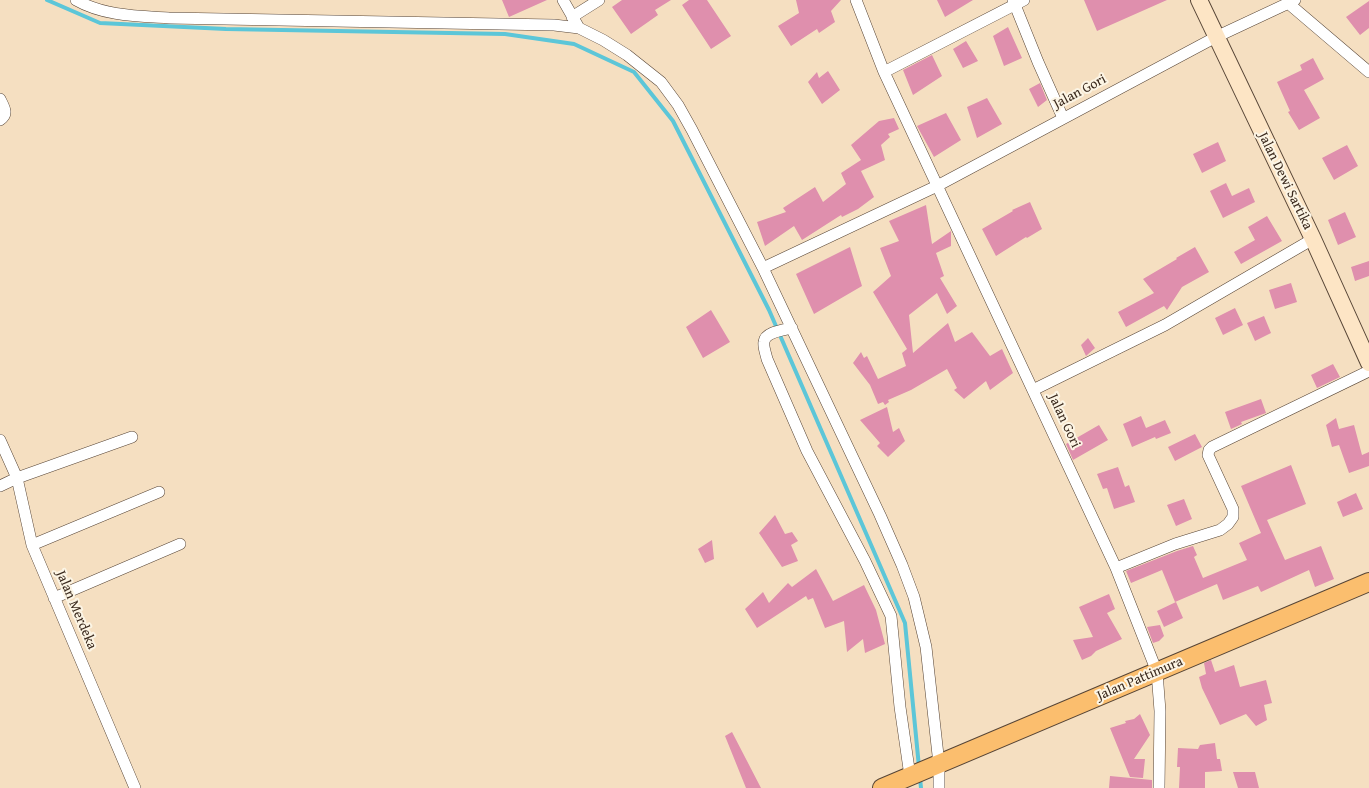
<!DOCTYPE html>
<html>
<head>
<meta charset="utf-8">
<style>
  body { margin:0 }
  canvas { display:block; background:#f5dfc1 }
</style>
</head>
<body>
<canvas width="1369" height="788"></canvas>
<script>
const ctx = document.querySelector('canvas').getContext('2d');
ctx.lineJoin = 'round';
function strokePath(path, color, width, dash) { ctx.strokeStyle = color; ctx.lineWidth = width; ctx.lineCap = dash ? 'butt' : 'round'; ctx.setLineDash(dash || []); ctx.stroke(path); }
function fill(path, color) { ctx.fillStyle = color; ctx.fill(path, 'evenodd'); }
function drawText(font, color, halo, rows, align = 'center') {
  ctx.font = font + ' "Gentium Book Plus",serif'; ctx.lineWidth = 4; ctx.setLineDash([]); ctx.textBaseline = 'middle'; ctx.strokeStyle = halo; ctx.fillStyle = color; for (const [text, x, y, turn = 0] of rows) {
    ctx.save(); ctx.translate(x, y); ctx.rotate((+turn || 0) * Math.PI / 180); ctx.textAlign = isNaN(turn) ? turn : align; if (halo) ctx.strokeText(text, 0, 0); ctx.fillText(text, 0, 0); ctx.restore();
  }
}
const stream = new Path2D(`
  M 47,0 L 100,23 L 226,29 L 505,34 L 574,44 L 634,72 L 673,121 L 769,310 L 905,623 L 919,767
  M 920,778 L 921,788`);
const building = new Path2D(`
  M 502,0 L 547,0 L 509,17 Z
  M 622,0 L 671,0 L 655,10 L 658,15 L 631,34 L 612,7 Z
  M 689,0 L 707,0 L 731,36 L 711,49 L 682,5 Z
  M 796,0 L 841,0 L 831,11 L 835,22 L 819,33 L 817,29 L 791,46 L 778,26 L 799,13 Z
  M 937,0 L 973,0 L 945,17 Z
  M 1084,0 L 1167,0 L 1097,31 Z
  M 1369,1 L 1369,28 L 1360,35 L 1346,17 Z
  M 1008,27 L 1022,58 L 1004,66 L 993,36 Z
  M 966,41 L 978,61 L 963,68 L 953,49 Z
  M 932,55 L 942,76 L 913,95 L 903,70 Z
  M 1313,58 L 1324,79 L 1304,90 L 1320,118 L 1299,130 L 1288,112 L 1290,111 L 1277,82 L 1302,70 L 1300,65 Z
  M 828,71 L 840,90 L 822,104 L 808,82 L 817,72 L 819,78 Z
  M 1040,83 L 1047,100 L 1038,107 L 1029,89 Z
  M 987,98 L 1002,124 L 977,138 L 967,107 Z
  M 946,113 L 961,140 L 934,157 L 917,126 Z
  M 894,118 L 899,129 L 888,134 L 890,137 L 881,145 L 885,160 L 861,171 L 874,197 L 858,209 L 842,217 L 841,215 L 802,240 L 794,226 L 765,246 L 757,222 L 786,212 L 783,208 L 815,187 L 823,202 L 846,184 L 841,173 L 861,160 L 851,145 L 879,121 Z
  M 1218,142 L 1226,161 L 1202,173 L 1193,154 Z
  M 1347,145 L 1358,166 L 1334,180 L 1322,158 Z
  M 1226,183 L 1232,196 L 1249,188 L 1255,202 L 1223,218 L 1210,191 Z
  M 1030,202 L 1042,229 L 1027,238 L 1026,237 L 996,256 L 982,229 L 1013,211 L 1012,210 Z
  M 926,205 L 932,244 L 951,231 L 951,246 L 936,253 L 944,276 L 940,278 L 957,306 L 947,314 L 937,293 L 909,315 L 913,353 L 948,323 L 955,342 L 972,332 L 990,356 L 1002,349 L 1013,373 L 990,390 L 986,381 L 964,399 L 954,390 L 957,388 L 947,369 L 911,390 L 888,400 L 889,402 L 885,405 L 883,402 L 878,404 L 870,385 L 853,363 L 861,352 L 864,358 L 867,356 L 878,379 L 906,366 L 902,353 L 907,349 L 873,292 L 891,276 L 880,248 L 899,241 L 889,221 Z
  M 1345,212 L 1356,237 L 1338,245 L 1328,220 Z
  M 1267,216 L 1282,241 L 1241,264 L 1234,252 L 1255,240 L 1248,227 Z
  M 850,247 L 862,286 L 814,314 L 796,274 Z
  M 1195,247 L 1209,272 L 1182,287 L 1167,310 L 1164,306 L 1126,327 L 1118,312 L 1154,293 L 1143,279 L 1177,259 L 1176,258 Z
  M 1369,261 L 1369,276 L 1355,281 L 1351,267 Z
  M 1291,283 L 1297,302 L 1275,309 L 1269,290 Z
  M 1235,308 L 1243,325 L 1223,335 L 1215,318 Z
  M 711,310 L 730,342 L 703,358 L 686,327 Z
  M 1264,316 L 1271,333 L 1255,341 L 1247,323 Z
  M 1088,338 L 1095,348 L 1086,356 L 1081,345 Z
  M 1333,364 L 1340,377 L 1317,388 L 1311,375 Z
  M 1261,399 L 1266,413 L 1241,422 L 1242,424 L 1231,429 L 1225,412 Z
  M 887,407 L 893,432 L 899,428 L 905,441 L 888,457 L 877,446 L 880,443 L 860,420 Z
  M 1141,416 L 1146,428 L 1165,420 L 1171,433 L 1156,439 L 1155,437 L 1132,447 L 1123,424 Z
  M 1336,418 L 1339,429 L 1354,425 L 1362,455 L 1369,452 L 1369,466 L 1349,473 L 1339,445 L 1332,447 L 1326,425 Z
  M 1099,425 L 1108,440 L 1073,460 L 1066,444 Z
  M 1195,434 L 1202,447 L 1175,461 L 1168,447 Z
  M 1291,465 L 1306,504 L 1267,520 L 1285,560 L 1321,546 L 1334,579 L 1315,587 L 1309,570 L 1261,592 L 1258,586 L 1223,600 L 1217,584 L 1175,602 L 1162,570 L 1131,583 L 1126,571 L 1177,551 L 1193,546 L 1197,555 L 1194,557 L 1203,578 L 1247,560 L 1239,543 L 1261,533 L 1241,486 Z
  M 1118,467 L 1125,487 L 1129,485 L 1135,502 L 1114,509 L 1107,488 L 1103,489 L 1097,474 Z
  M 1356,493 L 1363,509 L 1343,517 L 1337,502 Z
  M 1184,499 L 1192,519 L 1176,526 L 1167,505 Z
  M 775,515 L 785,534 L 792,532 L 798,541 L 791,545 L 798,561 L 782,567 L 759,533 Z
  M 712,540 L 714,559 L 705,563 L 698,549 Z
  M 816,569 L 833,601 L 864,585 L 876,610 L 885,644 L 865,653 L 863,639 L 847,652 L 844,621 L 825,628 L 813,598 L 808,600 L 806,596 L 757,628 L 745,609 L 763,592 L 769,603 L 788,583 L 792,587 Z
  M 1109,594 L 1115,609 L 1107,613 L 1122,639 L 1096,651 L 1091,656 L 1082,660 L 1073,640 L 1093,637 L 1079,607 Z
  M 1176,602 L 1183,618 L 1164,627 L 1157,611 Z
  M 1160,625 L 1164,636 L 1159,641 L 1153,643 L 1147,627 Z
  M 1211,660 L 1215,672 L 1234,665 L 1240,687 L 1266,680 L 1272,703 L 1264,705 L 1267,720 L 1256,726 L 1246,714 L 1220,725 L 1202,688 L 1199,677 L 1206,674 L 1204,663 Z
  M 1140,714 L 1150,735 L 1134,759 L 1145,759 L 1143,778 L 1130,777 L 1110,728 L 1126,723 L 1125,721 L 1134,719 Z
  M 732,732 L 761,788 L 746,788 L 725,736 Z
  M 1215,743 L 1217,759 L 1220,759 L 1222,771 L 1205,772 L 1205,788 L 1179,788 L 1180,767 L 1177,767 L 1178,748 L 1198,749 L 1200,745 Z
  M 1233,772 L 1255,772 L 1259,788 L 1238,788 Z
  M 1110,776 L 1152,780 L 1152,788 L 1109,788 Z`);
const minor = new Path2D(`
  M 76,0 C 104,16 137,16 169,18 L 554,25 L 579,28 L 603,40 L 627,55 L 661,82 L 678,105 L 692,130 L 763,268 L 880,515 L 902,565 L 914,597 L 926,647 L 939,764 L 939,788
  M 563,0 L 579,28
  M 856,0 L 884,72 L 1116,568 L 1157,672 L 1160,711 L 1159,788
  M 1013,0 L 1038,62 L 1063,118
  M 1288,3 L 1369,72
  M 572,17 L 599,0
  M 884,72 L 1024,0
  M 0,99 C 4,107 9,114 0,120
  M 763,268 L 937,186 L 1216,37 L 1295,0
  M 792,328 C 783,330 765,332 764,342 C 763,347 766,354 767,359 L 807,451 L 865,561 L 891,616 L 900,707 L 910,776
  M 1033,390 L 1165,325 L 1313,239
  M 0,440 L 17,478 L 32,545 L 135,788
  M 0,486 L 17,478 L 132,437
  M 32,545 L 159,492
  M 1116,568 L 1175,544 L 1220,530 L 1228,524 L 1233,517 L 1233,509 L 1208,455 L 1209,450 L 1212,447 L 1369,371
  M 54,598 L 180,544`);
const secondary = new Path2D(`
  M 1199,0 L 1313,239 L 1369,363`);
const primary = new Path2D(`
  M 882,788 L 1369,582`);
const streetNames = [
  ["Jalan Gori",1080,92,-28],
  ["Jalan Dewi Sartika",1285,181,64],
  ["Jalan Gori",1064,421,65],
  ["Jalan Merdeka",76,610,67],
  ["Jalan Pattimura",1140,679,-23]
];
strokePath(stream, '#5cc6d8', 4);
fill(building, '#df8fad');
strokePath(minor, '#574536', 12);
strokePath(secondary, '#574536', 18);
strokePath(primary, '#574536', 20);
strokePath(minor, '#fff', 11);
strokePath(secondary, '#fde5c5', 16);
strokePath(primary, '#fbbe6e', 18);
drawText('14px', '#3b2a1e', '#fcf5e5', streetNames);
</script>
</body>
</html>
